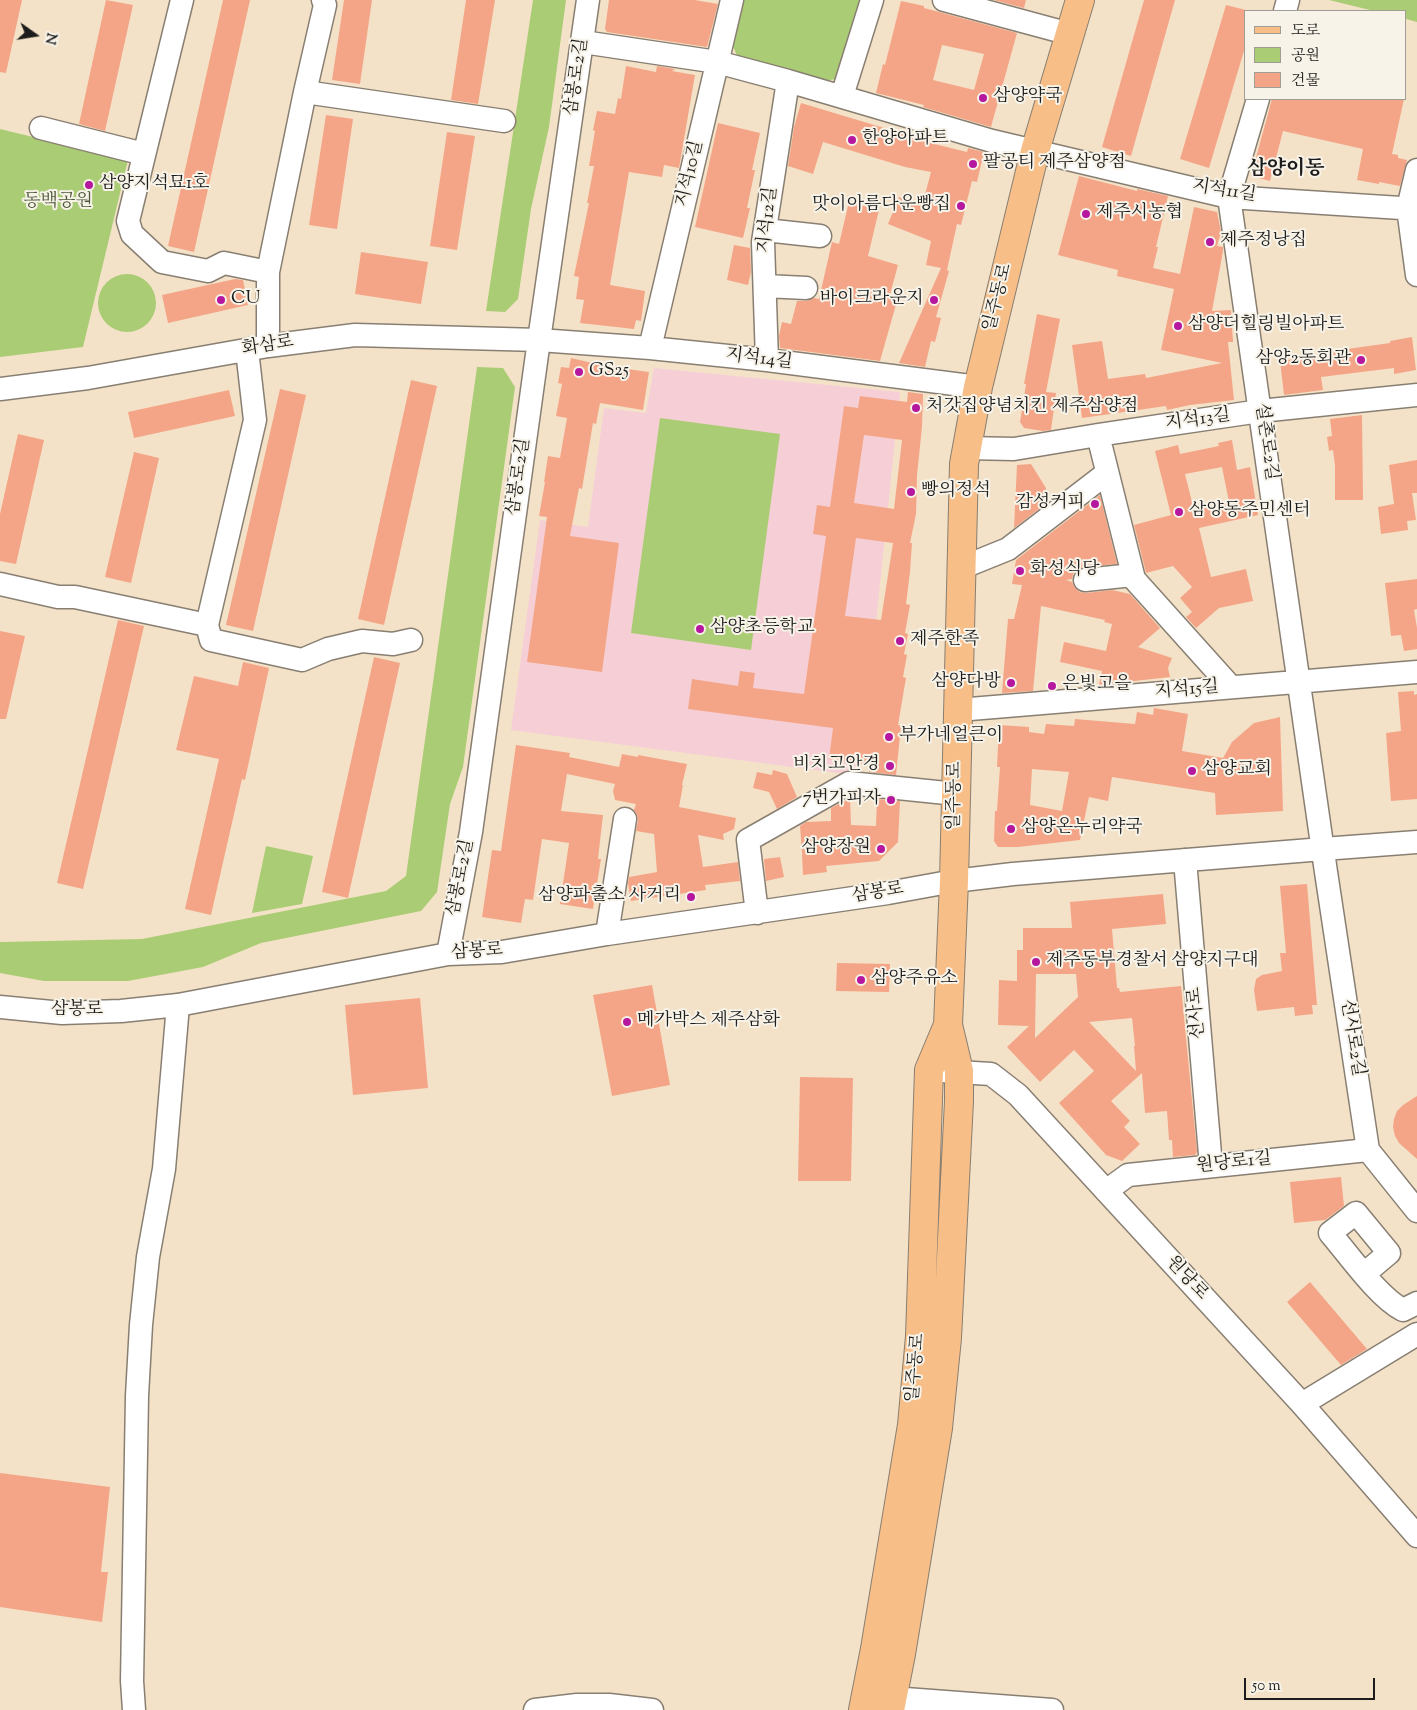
<!DOCTYPE html>
<html>
<head>
<meta charset="utf-8">
<style>
  body { margin:0 }
  #map { position:relative; width:1417px; height:1710px; overflow:hidden; background:#f4e2c8; font-family:"Sorts Mill Goudy","Noto Serif KR",serif }
  canvas { display:block }
  .legend { position:absolute; left:1244px; top:10px; width:162px; height:90px; box-sizing:border-box; background:#f7f3e8; border:1px solid #9f9d96; margin:0; padding:6px 9px; list-style:none; font-size:15px; color:#1c1c1c }
  .legend li { display:flex; align-items:center; gap:10px; height:25px }
  .legend b { width:25px; border:1px solid #9f9d96 }
  .north { position:absolute; left:10px; top:10px; width:50px; height:50px; -webkit-text-stroke:4px #f7f3e8; paint-order:stroke; rotate:103deg; font-size:14px; font-weight:700; line-height:20px; text-align:center; color:#1c1c1c }
  .north::after { content:''; display:block; margin:auto; width:18px; height:22px; background:#1c1c1c; clip-path:polygon(50% 0,100% 100%,50% 72%,0 100%) }
  .scale { position:absolute; left:1244px; top:1678px; width:131px; height:22px; box-sizing:border-box; border:2px solid #1c1c1c; border-top:0; padding-left:6px; font-size:15px; line-height:18px; white-space:nowrap; color:#1c1c1c; -webkit-text-stroke:4px #f7f3e8; paint-order:stroke }
</style>
</head>
<body>
<div id="map">
<canvas width="1417" height="1710"></canvas>
<ul class="legend">
<li><b style="height:6px;background:#f7be87"></b>도로</li>
<li><b style="height:14px;background:#aacc74"></b>공원</li>
<li><b style="height:14px;background:#f4a587"></b>건물</li>
</ul>
<div class="north">N</div>
<div class="scale">50 m</div>
</div>
<script>
const ctx = document.querySelector('canvas').getContext('2d');
ctx.lineJoin = 'round';
function fill(path, color) { ctx.fillStyle = color; ctx.fill(path, 'evenodd'); }
function strokePath(path, color, width, dash) { ctx.strokeStyle = color; ctx.lineWidth = width; ctx.lineCap = dash ? 'butt' : 'round'; ctx.setLineDash(dash || []); ctx.stroke(path); }
function drawText(font, color, halo, rows, align = 'center') {
  ctx.font = font + ' "Sorts Mill Goudy","Noto Serif KR",serif'; ctx.lineWidth = 4; ctx.setLineDash([]); ctx.textBaseline = 'middle'; ctx.strokeStyle = halo; ctx.fillStyle = color; for (const [text, x, y, turn = 0] of rows) {
    ctx.save(); ctx.translate(x, y); ctx.rotate((+turn || 0) * Math.PI / 180); ctx.textAlign = isNaN(turn) ? turn : align; if (halo) ctx.strokeText(text, 0, 0); ctx.fillText(text, 0, 0); ctx.restore();
  }
}
const built = new Path2D(`
  M 654,368 L 900,392 L 860,776 L 511,730 L 540,520 L 588,527 L 604,408 L 646,413 Z`);
const green = new Path2D(`
  M 533,0 L 566,0 L 549,127 L 531,209 L 518,299 L 505,312 L 486,311 Z
  M 743,0 L 865,0 L 841,78 L 825,81 L 738,58 L 732,44 Z
  M 1329,0 L 1417,0 L 1417,22 L 1406,19 L 1406,11 L 1374,11 Z
  M 0,129 L 128,160 L 83,347 L 0,357 Z
  M98 303a29 29 0 1 1 58 0a29 29 0 1 1-58 0Z
  M 477,367 L 503,368 L 515,387 L 463,767 L 450,804 L 437,892 L 421,911 L 261,943 L 203,967 L 128,981 L 44,981 L 0,973 L 0,942 L 142,939 L 386,891 L 406,876 Z
  M 660,418 L 780,434 L 751,650 L 631,633 Z
  M 266,846 L 313,856 L 302,904 L 252,913 Z`);
const building = new Path2D(`
  M 0,0 L 22,0 L 6,73 L 0,72 Z
  M 106,0 L 133,5 L 105,131 L 79,124 Z
  M 223,0 L 250,0 L 194,252 L 168,246 Z
  M 344,0 L 372,0 L 360,84 L 332,80 Z
  M 466,0 L 495,0 L 478,104 L 451,100 Z
  M 609,0 L 695,0 L 718,4 L 707,47 L 607,32 L 605,29 Z
  M 994,0 L 1026,0 L 1024,8 Z
  M 1144,0 L 1175,0 L 1131,156 L 1102,147 Z
  M 901,1 L 924,6 L 924,8 L 1017,33 L 991,127 L 923,107 L 924,105 L 876,93 L 883,64 L 885,65 ZM 942,45 L 984,54 L 974,90 L 933,80 Z
  M 1226,5 L 1246,10 L 1246,44 L 1209,168 L 1180,159 Z
  M 626,66 L 656,72 L 657,66 L 675,69 L 672,71 L 695,75 L 679,168 L 664,165 L 662,177 L 629,172 L 610,285 L 645,291 L 641,321 L 636,320 L 634,329 L 580,323 L 584,300 L 576,299 L 579,277 L 574,276 L 589,203 L 587,203 L 594,166 L 589,166 L 595,131 L 593,130 L 597,111 L 615,114 L 618,98 L 621,99 Z
  M 1272,99 L 1404,99 L 1392,154 L 1398,155 L 1398,158 L 1407,160 L 1400,186 L 1379,182 L 1379,184 L 1357,180 L 1363,149 L 1283,131 L 1270,181 L 1251,176 Z
  M 801,103 L 914,137 L 914,139 L 967,152 L 968,148 L 984,152 L 977,182 L 972,181 L 961,225 L 957,224 L 947,270 L 945,269 L 949,271 L 936,317 L 941,318 L 935,342 L 931,341 L 925,367 L 899,363 L 941,268 L 926,265 L 931,241 L 888,224 L 899,197 L 922,206 L 931,172 L 905,167 L 823,142 L 813,174 L 788,166 L 794,127 Z
  M 326,115 L 353,119 L 337,229 L 309,225 Z
  M 718,123 L 760,133 L 752,170 L 755,170 L 747,208 L 750,208 L 743,238 L 695,227 Z
  M 447,132 L 475,136 L 457,250 L 430,246 Z
  M 1079,176 L 1137,191 L 1137,189 L 1168,196 L 1156,247 L 1158,247 L 1153,268 L 1180,274 L 1194,207 L 1217,212 L 1221,232 L 1217,246 L 1223,247 L 1223,251 L 1212,311 L 1231,310 L 1233,342 L 1228,342 L 1234,400 L 1190,405 L 1167,410 L 1166,406 L 1082,418 L 1072,345 L 1102,341 L 1108,379 L 1145,374 L 1146,378 L 1222,363 L 1161,350 L 1174,289 L 1117,276 L 1118,270 L 1058,255 Z
  M 849,202 L 879,210 L 868,256 L 898,265 L 889,298 L 897,301 L 880,361 L 780,348 L 779,336 L 782,322 L 791,324 L 797,301 L 806,301 L 814,298 L 819,299 L 832,242 L 839,244 Z
  M 734,245 L 750,248 L 751,272 L 748,285 L 727,280 Z
  M 361,252 L 428,262 L 421,304 L 355,294 Z
  M 235,279 L 243,280 L 248,305 L 168,323 L 162,295 Z
  M 1037,314 L 1060,319 L 1046,392 L 1056,393 L 1051,430 L 1043,431 L 1024,428 L 1020,422 L 1026,384 L 1024,384 Z
  M 1412,337 L 1416,370 L 1394,374 L 1394,368 L 1321,377 L 1323,390 L 1284,395 L 1280,361 L 1334,354 L 1333,351 L 1390,343 L 1390,341 Z
  M 571,358 L 605,366 L 649,372 L 643,410 L 600,403 L 596,424 L 593,423 L 582,489 L 579,488 L 570,536 L 619,543 L 602,672 L 527,662 L 547,517 L 539,516 L 545,482 L 544,482 L 548,456 L 560,458 L 567,418 L 556,416 L 562,384 L 558,383 L 561,367 L 569,368 Z
  M 411,380 L 437,386 L 384,625 L 358,619 Z
  M 280,389 L 306,395 L 253,631 L 226,625 Z
  M 229,390 L 235,416 L 134,438 L 128,412 Z
  M 908,392 L 923,394 L 922,427 L 917,475 L 916,514 L 910,543 L 912,543 L 910,572 L 906,604 L 910,605 L 905,633 L 908,634 L 904,654 L 907,655 L 903,677 L 906,678 L 898,725 L 901,726 L 896,775 L 869,772 L 869,765 L 829,759 L 833,728 L 688,709 L 692,679 L 738,686 L 740,671 L 755,673 L 753,688 L 804,694 L 826,536 L 813,534 L 817,505 L 830,507 L 844,406 L 858,408 L 860,396 L 907,402 ZM 864,435 L 902,440 L 894,509 L 854,503 ZM 856,538 L 893,543 L 881,620 L 845,616 Z
  M 1362,415 L 1363,500 L 1335,500 L 1335,466 L 1333,450 L 1329,451 L 1327,437 L 1332,436 L 1330,419 Z
  M 18,434 L 44,440 L 16,564 L 0,561 L 0,514 Z
  M 1232,440 L 1237,470 L 1250,467 L 1258,515 L 1199,528 L 1211,577 L 1246,569 L 1253,601 L 1219,608 L 1196,628 L 1186,617 L 1192,612 L 1180,598 L 1192,587 L 1173,566 L 1146,573 L 1134,525 L 1171,515 L 1155,451 L 1178,445 L 1180,454 L 1219,446 L 1218,443 ZM 1222,467 L 1229,502 L 1194,510 L 1185,474 Z
  M 134,452 L 159,458 L 131,583 L 105,577 Z
  M 1417,460 L 1417,493 L 1412,493 L 1416,520 L 1407,521 L 1408,530 L 1381,534 L 1378,507 L 1394,504 L 1389,465 Z
  M 1031,464 L 1046,488 L 1044,505 L 1014,528 L 1017,465 Z
  M 1100,495 L 1117,564 L 1083,567 L 1077,570 L 1073,574 L 1072,579 L 1066,580 L 1072,582 L 1075,588 L 1080,592 L 1086,593 L 1112,590 L 1130,594 L 1160,628 L 1138,647 L 1172,658 L 1168,668 L 1170,677 L 1099,685 L 1102,671 L 1060,662 L 1064,642 L 1106,651 L 1112,624 L 1104,622 L 1105,620 L 1041,606 L 1033,691 L 1002,693 L 1008,619 L 1014,619 L 1022,585 L 1012,584 L 1016,560 Z
  M 1417,579 L 1417,609 L 1414,610 L 1417,628 L 1417,649 L 1404,651 L 1401,635 L 1391,636 L 1385,583 Z
  M 118,620 L 144,626 L 83,889 L 57,883 Z
  M 0,631 L 25,636 L 6,719 L 0,719 Z
  M 374,657 L 400,663 L 348,898 L 322,892 Z
  M 243,662 L 269,668 L 245,780 L 242,779 L 211,915 L 185,909 L 219,759 L 176,750 L 194,676 L 238,686 Z
  M 1414,691 L 1414,695 L 1417,694 L 1417,799 L 1391,801 L 1386,733 L 1401,731 L 1398,692 Z
  M 1154,708 L 1188,714 L 1182,751 L 1223,758 L 1232,742 L 1254,723 L 1280,717 L 1283,811 L 1216,815 L 1215,793 L 1112,777 L 1108,801 L 1089,797 L 1080,840 L 1018,847 L 998,847 L 994,841 L 995,811 L 997,811 L 1000,767 L 997,767 L 999,725 L 1029,727 L 1029,732 L 1044,734 L 1046,724 L 1074,726 L 1075,719 L 1135,724 L 1137,712 L 1153,715 ZM 1032,769 L 1069,772 L 1062,811 L 1030,805 Z
  M 516,745 L 570,753 L 569,757 L 619,767 L 622,754 L 638,757 L 638,755 L 687,764 L 682,785 L 683,785 L 679,807 L 736,818 L 734,829 L 723,834 L 724,840 L 698,835 L 703,867 L 738,862 L 740,881 L 705,885 L 706,890 L 631,901 L 628,883 L 629,877 L 657,872 L 654,834 L 636,831 L 638,821 L 637,815 L 634,810 L 636,804 L 615,800 L 613,791 L 615,784 L 567,774 L 561,811 L 603,815 L 598,859 L 601,859 L 593,909 L 560,904 L 569,843 L 542,839 L 533,900 L 525,899 L 521,923 L 482,917 L 492,850 L 501,851 Z
  M 773,770 L 787,774 L 797,797 L 777,809 L 769,792 L 753,788 L 757,772 L 772,775 Z
  M 850,798 L 851,825 L 876,826 L 877,799 L 900,801 L 898,842 L 879,861 L 826,866 L 827,872 L 803,875 L 802,854 L 803,854 L 802,853 L 800,826 L 806,822 L 831,821 L 831,808 Z
  M 780,857 L 784,877 L 766,881 L 764,859 Z
  M 1307,884 L 1317,1005 L 1312,1005 L 1313,1014 L 1295,1016 L 1294,1007 L 1257,1011 L 1254,990 L 1256,979 L 1262,975 L 1282,971 L 1280,953 L 1286,953 L 1280,886 Z
  M 1163,894 L 1166,924 L 1112,929 L 1117,988 L 1119,988 L 1120,992 L 1181,986 L 1197,1152 L 1195,1155 L 1173,1157 L 1172,1140 L 1169,1140 L 1167,1111 L 1145,1113 L 1142,1073 L 1111,1101 L 1130,1121 L 1124,1127 L 1140,1144 L 1122,1161 L 1106,1155 L 1059,1103 L 1094,1071 L 1074,1050 L 1040,1082 L 1007,1047 L 1029,1026 L 998,1025 L 999,980 L 1017,981 L 1017,950 L 1023,950 L 1023,928 L 1072,928 L 1070,902 ZM 1036,974 L 1076,974 L 1078,997 L 1035,1038 ZM 1132,1018 L 1135,1046 L 1134,1046 L 1136,1071 L 1089,1022 Z
  M 837,963 L 890,964 L 889,992 L 836,991 Z
  M 652,985 L 670,1085 L 612,1096 L 593,995 Z
  M 420,998 L 428,1088 L 353,1095 L 345,1005 Z
  M 800,1077 L 853,1078 L 851,1181 L 798,1181 Z
  M 1417,1096 L 1417,1159 L 1399,1143 L 1395,1136 L 1393,1127 L 1394,1119 L 1397,1111 L 1403,1105 Z
  M 1341,1177 L 1344,1206 L 1325,1220 L 1294,1223 L 1290,1182 Z
  M 1310,1282 L 1367,1349 L 1341,1365 L 1287,1302 Z
  M 0,1473 L 110,1487 L 101,1572 L 108,1572 L 102,1622 L 0,1607 Z`);
const minor = new Path2D(`
  M 182,0 L 128,221 L 132,234 L 162,262 L 208,271 L 224,263 L 268,272
  M 944,0 L 1070,34
  M 1285,11 L 1288,0
  M 583,42 L 717,62 L 788,81 L 992,141 L 1229,197 L 1417,209
  M 305,92 L 504,121
  M 842,96 L 872,0
  M 1258,99 L 1229,197 L 1326,872 L 1368,1150 L 1417,1211
  M 41,128 L 144,154
  M 1417,170 L 1408,208 L 1417,275
  M 765,230 L 820,236
  M 765,286 L 806,288
  M 268,346 L 268,272 L 305,92 L 325,5 L 323,0
  M 650,348 L 732,0
  M 247,350 L 255,420 L 207,625 L 211,640 L 302,660 L 328,649 L 362,641 L 393,644 L 411,640
  M 767,360 L 763,242 L 788,81
  M 0,389 L 88,378 L 268,346 L 355,335 L 539,340 L 650,348 L 767,360 L 978,387
  M 1098,435 L 1134,579 L 1231,687
  M 966,448 L 1014,449 L 1098,435 L 1260,411 L 1417,395
  M 961,568 L 1008,549 L 1107,473
  M 1085,580 L 1133,575
  M 0,584 L 58,597 L 75,597 L 207,625
  M 958,710 L 1417,672
  M 1185,860 L 1211,1166
  M 757,913 L 748,840 L 849,783 L 956,794
  M 607,934 L 625,819
  M 448,954 L 471,832 L 539,340 L 588,0
  M 0,1007 L 62,1013 L 121,1011 L 178,1005 L 448,954 L 502,952 L 607,934 L 888,893 L 954,881 L 1013,874 L 1323,849 L 1417,842
  M 941,1071 L 991,1074 L 1018,1095 L 1302,1404 L 1417,1536
  M 1106,1191 L 1128,1175 L 1368,1150
  M 1364,1274 L 1389,1253 L 1356,1213 L 1330,1233 C 1349,1255 1378,1297 1403,1310 L 1417,1303
  M 1302,1404 L 1417,1334
  M 892,1698 L 1052,1710
  M 134,1710 L 132,1681 L 137,1396 L 141,1325 L 148,1257 L 164,1169 L 178,1005
  M 535,1710 L 577,1705 L 609,1705 L 652,1710`);
const major = new Path2D(`
  M 863,1710 L 875,1649 L 912,1425 L 920,1336 L 929,1070 L 948,1025
  M 890,1710 L 901,1654 L 938,1428 L 947,1338 L 959,1101 L 959,1071 L 948,1025 L 954,881 L 964,464 L 978,387 L 1035,151 L 1080,0`);
const markers = [
  [983,98,5,"#b5179e"],
  [852,140,5,"#b5179e"],
  [973,164,5,"#b5179e"],
  [89,185,5,"#b5179e"],
  [961,206,5,"#b5179e"],
  [1086,214,5,"#b5179e"],
  [1210,242,5,"#b5179e"],
  [221,300,5,"#b5179e"],
  [934,300,5,"#b5179e"],
  [1178,326,5,"#b5179e"],
  [1361,360,5,"#b5179e"],
  [579,372,5,"#b5179e"],
  [916,408,5,"#b5179e"],
  [911,492,5,"#b5179e"],
  [1095,504,5,"#b5179e"],
  [1179,512,5,"#b5179e"],
  [1020,571,5,"#b5179e"],
  [700,629,5,"#b5179e"],
  [900,641,5,"#b5179e"],
  [1011,683,5,"#b5179e"],
  [1052,686,5,"#b5179e"],
  [889,737,5,"#b5179e"],
  [890,766,5,"#b5179e"],
  [1192,771,5,"#b5179e"],
  [891,800,5,"#b5179e"],
  [1011,829,5,"#b5179e"],
  [881,849,5,"#b5179e"],
  [691,897,5,"#b5179e"],
  [1036,962,5,"#b5179e"],
  [861,980,5,"#b5179e"],
  [627,1022,5,"#b5179e"]
];
const streetNames = [
  ["삼봉로2길",578,77,-82],
  ["지석10길",691,174,-77],
  ["지석11길",1224,192,9],
  ["지석12길",769,220,-84],
  ["일주동로",999,298,-76],
  ["화삼로",268,347,-9],
  ["지석14길",759,360,7],
  ["지석13길",1198,421,-8],
  ["설촌로2길",1265,442,82],
  ["삼봉로2길",520,477,-82],
  ["지석15길",1187,691,-5],
  ["일주동로",956,796,-89],
  ["삼봉로2길",462,878,-79],
  ["삼봉로",878,894,-9],
  ["삼봉로",477,953,-4],
  ["삼봉로",77,1011],
  ["선사로",1198,1013,-95],
  ["선사로2길",1351,1038,81],
  ["원당로1길",1234,1164,-6],
  ["원당로",1186,1279,47],
  ["일주동로",917,1368,-85]
];
const poiNames = [
  ["삼양약국",993,98],
  ["한양아파트",862,140],
  ["팔공티 제주삼양점",983,164],
  ["삼양지석묘1호",99,185],
  ["맛이아름다운빵집",951,206,"right"],
  ["제주시농협",1096,214],
  ["제주정낭집",1220,242],
  ["CU",231,300],
  ["바이크라운지",924,300,"right"],
  ["삼양더힐링빌아파트",1188,326],
  ["삼양2동회관",1351,360,"right"],
  ["GS25",589,372],
  ["처갓집양념치킨 제주삼양점",926,408],
  ["빵의정석",921,492],
  ["감성커피",1085,504,"right"],
  ["삼양동주민센터",1189,512],
  ["화성식당",1030,571],
  ["삼양초등학교",710,629],
  ["제주한족",910,641],
  ["삼양다방",1001,683,"right"],
  ["은빛고을",1062,686],
  ["부가네얼큰이",899,737],
  ["비치고안경",880,766,"right"],
  ["삼양교회",1202,771],
  ["7번가피자",881,800,"right"],
  ["삼양온누리약국",1021,829],
  ["삼양장원",871,849,"right"],
  ["삼양파출소 사거리",681,897,"right"],
  ["제주동부경찰서 삼양지구대",1046,962],
  ["삼양주유소",871,980],
  ["메가박스 제주삼화",637,1022]
];
const parkNames = [
  ["동백공원",58,203]
];
const quarterNames = [
  ["삼양이동",1286,171]
];
fill(built, '#f6cfd6');
fill(green, '#aacc74');
fill(building, '#f4a587');
strokePath(minor, '#887f72', 25);
strokePath(major, '#887f72', 30);
strokePath(minor, '#fff', 22);
strokePath(major, '#f7be87', 28);
for (const [x, y, r, color] of markers) { const dot = new Path2D(); dot.arc(x, y, r, 0, 2 * Math.PI); ctx.fillStyle = color; ctx.fill(dot); strokePath(dot, '#f7f3e8', 2); }
drawText('18px', '#1c1c1c', '#f7f3e8', streetNames);
drawText('18px', '#1c1c1c', '#f7f3e8', poiNames, 'left');
drawText('18px', '#4e5a3b', '#f7f3e8', parkNames);
drawText('bold 20px', '#1c1c1c', '#f7f3e8', quarterNames);
</script>
</body>
</html>
